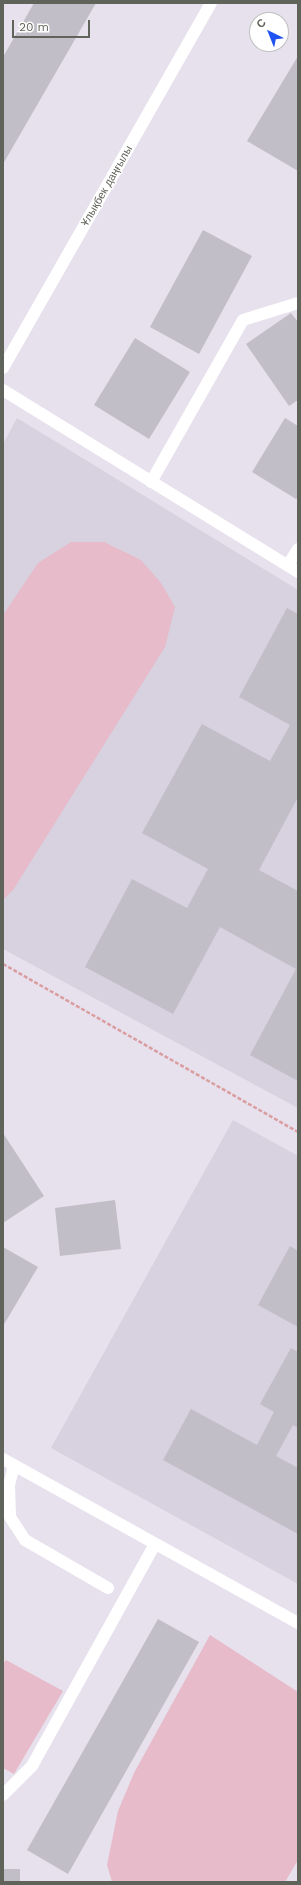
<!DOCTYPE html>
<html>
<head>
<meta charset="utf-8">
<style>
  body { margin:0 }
  #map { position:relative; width:301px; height:1885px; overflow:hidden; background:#e7e0ed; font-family:"Work Sans",sans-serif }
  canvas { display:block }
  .frame { position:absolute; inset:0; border:4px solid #606359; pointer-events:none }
  .north { position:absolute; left:249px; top:12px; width:40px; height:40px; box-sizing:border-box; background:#fff; border:1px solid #bfc1bd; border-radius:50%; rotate:317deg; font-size:11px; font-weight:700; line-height:16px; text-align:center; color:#606359 }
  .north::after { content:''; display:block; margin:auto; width:14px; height:18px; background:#2052f4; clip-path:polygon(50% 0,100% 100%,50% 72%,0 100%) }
  .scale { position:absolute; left:12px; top:20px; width:78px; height:18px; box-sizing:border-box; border:2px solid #606359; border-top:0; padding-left:5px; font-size:12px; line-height:14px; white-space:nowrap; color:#606359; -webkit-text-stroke:3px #fff; paint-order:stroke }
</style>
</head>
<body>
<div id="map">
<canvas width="301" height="1885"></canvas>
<div class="frame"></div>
<div class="north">С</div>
<div class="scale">20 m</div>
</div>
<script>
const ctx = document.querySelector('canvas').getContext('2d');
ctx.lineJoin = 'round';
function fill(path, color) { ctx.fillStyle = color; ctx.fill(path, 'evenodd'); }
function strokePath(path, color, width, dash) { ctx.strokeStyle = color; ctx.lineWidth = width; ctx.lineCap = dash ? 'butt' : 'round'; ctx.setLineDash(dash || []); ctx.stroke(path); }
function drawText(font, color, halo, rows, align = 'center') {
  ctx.font = font + ' "Work Sans",sans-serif'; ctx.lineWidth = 3; ctx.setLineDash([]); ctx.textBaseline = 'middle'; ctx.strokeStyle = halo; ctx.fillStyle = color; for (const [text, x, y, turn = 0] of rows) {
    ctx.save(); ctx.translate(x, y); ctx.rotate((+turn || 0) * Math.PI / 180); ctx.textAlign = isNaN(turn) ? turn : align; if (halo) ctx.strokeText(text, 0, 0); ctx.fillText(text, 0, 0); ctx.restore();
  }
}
const education = new Path2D(`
  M 17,418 L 298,590 L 298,1108 L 3,949 L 3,444 Z
  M 233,1120 L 298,1156 L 298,1584 L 51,1448 Z`);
const green = new Path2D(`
  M 71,542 L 104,542 L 141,560 L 161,583 L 175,607 L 165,647 L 13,890 L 3,900 L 3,615 L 38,563 Z
  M 210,1635 L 298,1692 L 298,1860 L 285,1882 L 112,1882 L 107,1865 L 118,1811 L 134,1773 Z
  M 6,1660 L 63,1691 L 14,1774 L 3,1768 L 3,1664 Z`);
const building = new Path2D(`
  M 34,3 L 96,3 L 3,164 L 3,57 Z
  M 298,56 L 298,171 L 247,141 Z
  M 203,230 L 252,256 L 199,354 L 150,327 Z
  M 291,313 L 298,322 L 298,400 L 289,406 L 246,344 Z
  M 135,338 L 190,372 L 149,439 L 94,405 Z
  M 285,418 L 298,426 L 298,497 L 296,499 L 252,472 Z
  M 287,608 L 298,614 L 298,797 L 259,870 L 298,891 L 298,1081 L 250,1055 L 296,969 L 220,927 L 173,1014 L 85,967 L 132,879 L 187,908 L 208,869 L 142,833 L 202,724 L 270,761 L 290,725 L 239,697 Z
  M 3,1133 L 44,1196 L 3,1223 Z
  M 115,1200 L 121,1249 L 60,1256 L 55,1208 Z
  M 290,1246 L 298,1251 L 298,1327 L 258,1305 Z
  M 3,1247 L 38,1267 L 3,1326 Z
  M 291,1348 L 298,1352 L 298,1428 L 293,1425 L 276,1456 L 298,1468 L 298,1534 L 163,1460 L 191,1409 L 257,1445 L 274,1412 L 260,1404 Z
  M 158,1619 L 199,1642 L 68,1874 L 27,1850 Z
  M 3,1869 L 20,1869 L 20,1882 L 3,1882 Z`);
const path = new Path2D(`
  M 3,964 L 298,1132`);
const lane = new Path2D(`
  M 151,482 L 243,320 L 298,303
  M 288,565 L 298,549
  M 3,1459 L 298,1623
  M 14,1465 L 9,1485 L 10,1517 L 25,1540 L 108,1588
  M 3,1795 L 32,1766 L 155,1544`);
const street = new Path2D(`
  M 3,390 L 298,572`);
const secondary = new Path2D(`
  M 3,368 L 211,3`);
const streetNames = [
  ["Ұлықбек даңғылы",107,186,-60]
];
fill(education, '#d7d1e0');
fill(green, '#e7bbc9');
fill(building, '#c2bec8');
strokePath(path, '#da9da0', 2.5, [4, 2]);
strokePath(lane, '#fff', 12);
strokePath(street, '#fff', 12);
strokePath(secondary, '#fff', 12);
drawText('11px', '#606359', '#fff', streetNames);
</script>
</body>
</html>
